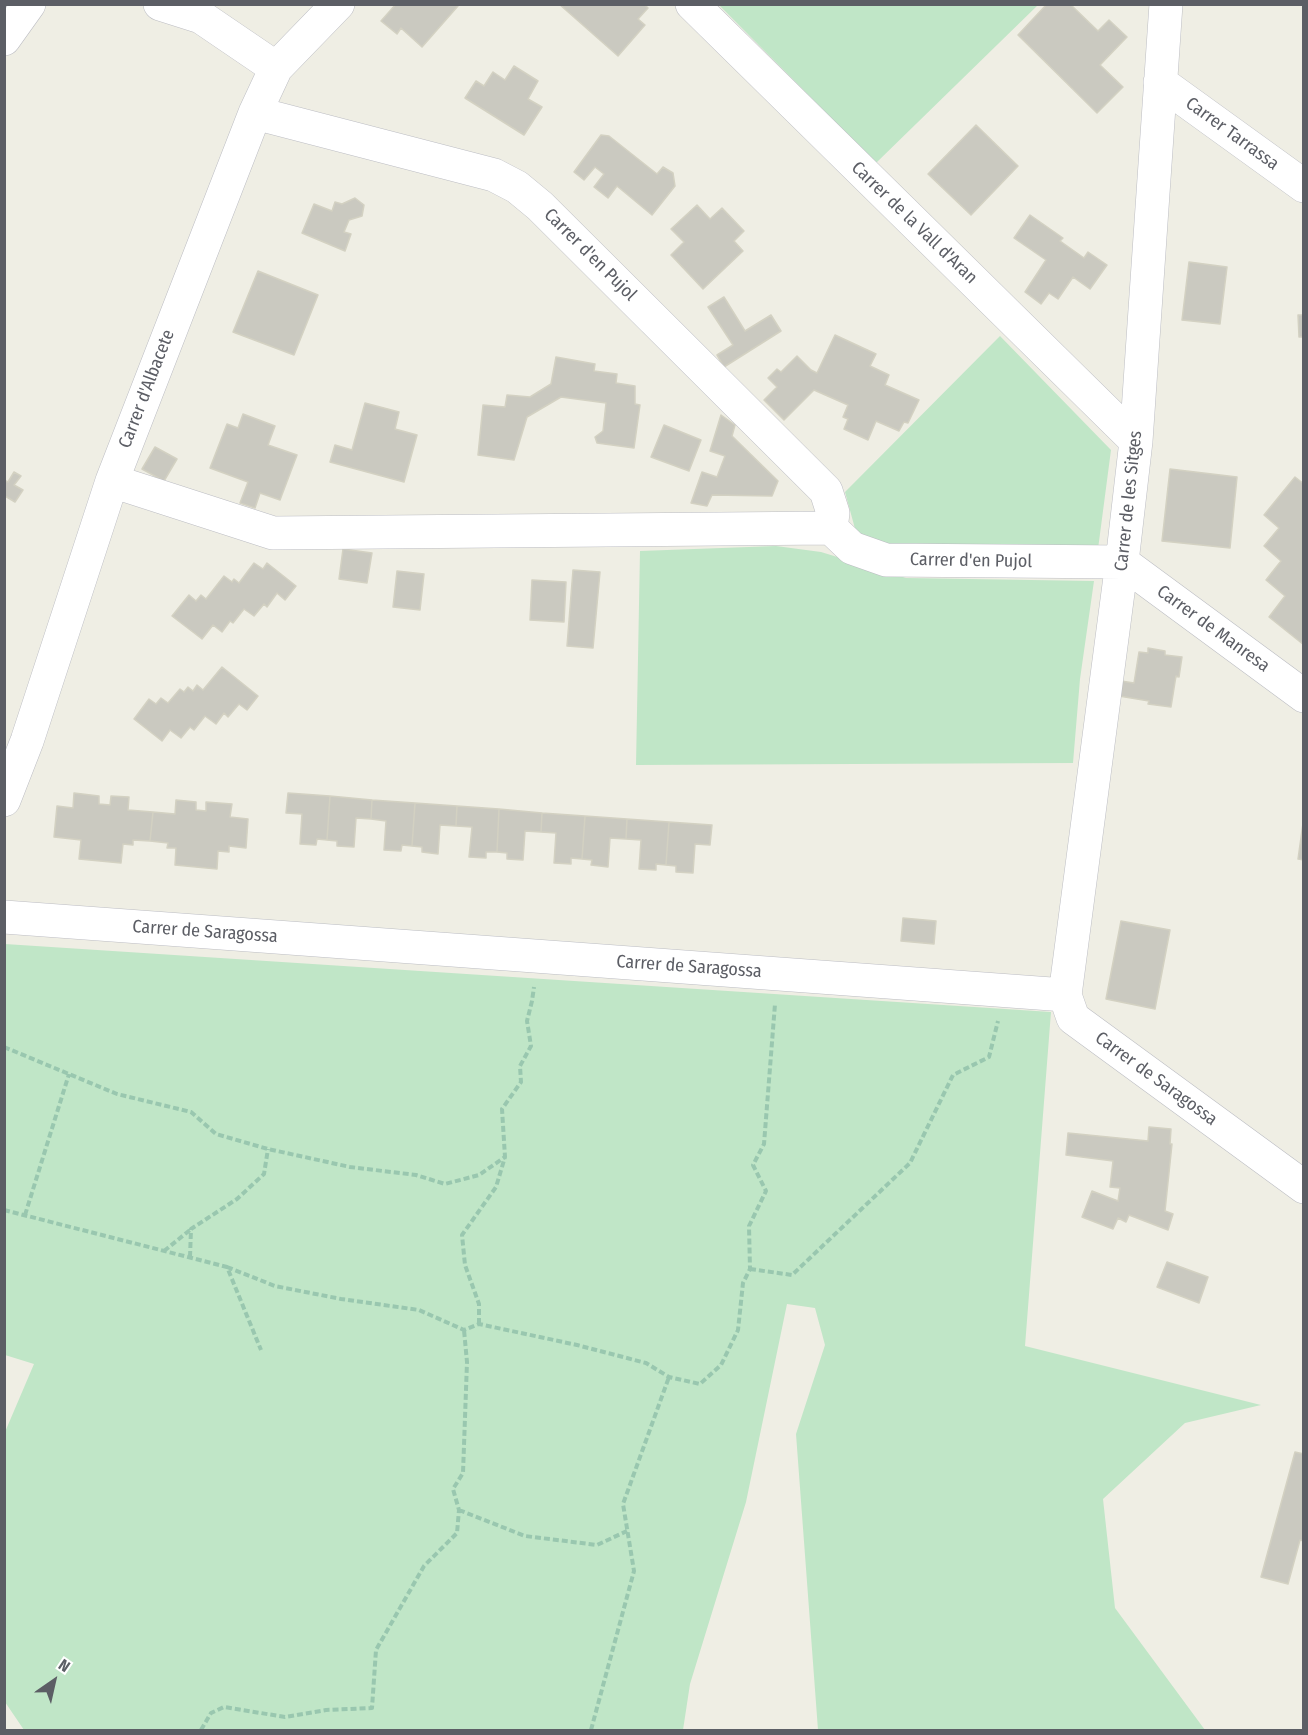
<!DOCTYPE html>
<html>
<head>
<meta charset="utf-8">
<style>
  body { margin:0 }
  #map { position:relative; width:1308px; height:1735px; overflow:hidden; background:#efeee4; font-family:"Fira Sans Condensed",sans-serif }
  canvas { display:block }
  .frame { position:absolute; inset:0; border:6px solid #5c5e65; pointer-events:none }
  .north { position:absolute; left:24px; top:1651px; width:60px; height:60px; -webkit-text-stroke:4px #fff; paint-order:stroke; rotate:34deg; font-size:16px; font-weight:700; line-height:24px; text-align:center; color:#5c5e65 }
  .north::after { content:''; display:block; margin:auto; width:21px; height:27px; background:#5c5e65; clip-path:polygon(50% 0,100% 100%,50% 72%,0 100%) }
</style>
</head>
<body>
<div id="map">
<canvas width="1308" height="1735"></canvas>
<div class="frame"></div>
<div class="north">N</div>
</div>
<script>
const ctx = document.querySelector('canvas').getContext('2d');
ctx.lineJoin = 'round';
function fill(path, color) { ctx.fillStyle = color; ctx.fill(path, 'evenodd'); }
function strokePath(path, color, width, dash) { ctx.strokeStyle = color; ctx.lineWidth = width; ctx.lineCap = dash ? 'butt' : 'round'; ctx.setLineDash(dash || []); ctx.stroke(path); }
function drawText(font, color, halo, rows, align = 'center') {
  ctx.font = font + ' "Fira Sans Condensed",sans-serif'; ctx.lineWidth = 4.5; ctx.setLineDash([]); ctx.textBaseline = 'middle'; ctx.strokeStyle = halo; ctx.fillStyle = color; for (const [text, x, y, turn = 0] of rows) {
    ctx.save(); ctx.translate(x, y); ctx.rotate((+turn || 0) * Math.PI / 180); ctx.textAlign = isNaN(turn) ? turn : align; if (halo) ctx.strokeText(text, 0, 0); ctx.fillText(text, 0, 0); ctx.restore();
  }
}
const green = new Path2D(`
  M 719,5 L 1038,5 L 876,163 Z
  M 1000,336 L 1111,450 L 1098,549 L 888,547 L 857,536 L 845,492 Z
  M 776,546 L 821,552 L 906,578 L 1094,581 L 1080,679 L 1073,763 L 636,765 L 640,551 Z
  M 5,944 L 1051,1012 L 1025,1346 L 1261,1405 L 1185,1423 L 1103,1499 L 1115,1608 L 1205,1730 L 818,1730 L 796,1434 L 825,1345 L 815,1308 L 787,1304 L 746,1502 L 690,1684 L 683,1730 L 24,1730 L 5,1702 L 5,1432 L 34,1364 L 5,1355 Z`);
const building = new Path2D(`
  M 396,4 L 457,4 L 458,6 L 422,47 L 401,28 L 397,34 L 381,21 Z
  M 559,4 L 644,4 L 648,8 L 638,19 L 645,25 L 618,56 Z
  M 1047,4 L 1070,4 L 1098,31 L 1109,20 L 1127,37 L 1100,65 L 1123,87 L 1097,113 L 1018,35 Z
  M 514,66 L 538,81 L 528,99 L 542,107 L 524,135 L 465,98 L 476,81 L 484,86 L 493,72 L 505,80 Z
  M 976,125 L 1018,166 L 971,215 L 928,174 Z
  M 601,135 L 609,136 L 657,174 L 663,167 L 673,173 L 675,186 L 652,215 L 617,186 L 608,198 L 594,187 L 604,174 L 595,167 L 584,180 L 574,172 Z
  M 355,198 L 364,205 L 362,216 L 349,220 L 344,232 L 351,234 L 345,251 L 302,233 L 314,204 L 332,211 L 335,202 L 342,204 Z
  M 697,205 L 710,219 L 722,208 L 744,231 L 734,241 L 743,251 L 703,289 L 671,255 L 684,242 L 671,229 Z
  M 1030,215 L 1063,238 L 1060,241 L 1084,258 L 1088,252 L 1107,265 L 1090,289 L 1073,277 L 1058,299 L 1049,293 L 1041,304 L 1025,292 L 1046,260 L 1014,238 Z
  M 1189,262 L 1227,267 L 1220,324 L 1182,320 Z
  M 258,271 L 318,295 L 294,355 L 233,332 Z
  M 724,297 L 745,331 L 771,315 L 781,331 L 724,367 L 717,355 L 733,345 L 708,307 Z
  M 1298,315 L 1304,315 L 1304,337 L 1299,337 Z
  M 835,335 L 876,354 L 870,366 L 889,375 L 885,385 L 919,400 L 908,423 L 904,422 L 899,431 L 876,421 L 868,440 L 844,429 L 848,419 L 843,417 L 848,405 L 814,390 L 784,420 L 764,400 L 777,387 L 768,378 L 777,369 L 781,372 L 797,356 L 811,370 L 817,373 Z
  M 556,357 L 595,364 L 594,371 L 617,374 L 616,383 L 635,386 L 635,404 L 640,405 L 634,448 L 597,443 L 595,437 L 603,431 L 606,403 L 561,397 L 527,417 L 514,460 L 478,455 L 483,405 L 505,407 L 507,395 L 530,397 L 551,384 Z
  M 365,403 L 399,412 L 395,429 L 417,435 L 404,482 L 330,462 L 335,445 L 352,450 Z
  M 243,414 L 275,426 L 268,445 L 297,455 L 280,500 L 260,493 L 255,508 L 240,503 L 248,482 L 210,468 L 227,424 L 238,428 Z
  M 721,415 L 735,425 L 732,436 L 778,481 L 772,496 L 712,495 L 707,506 L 691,503 L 702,472 L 717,477 L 725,456 L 710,451 Z
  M 664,425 L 701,440 L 689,471 L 651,457 Z
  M 155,447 L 177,459 L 164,481 L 142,469 Z
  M 1170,469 L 1237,477 L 1230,548 L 1162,541 Z
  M 14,472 L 21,476 L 14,485 L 23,490 L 15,502 L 5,496 L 4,498 L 4,480 L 8,482 Z
  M 1295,477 L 1304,484 L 1304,645 L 1269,617 L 1285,596 L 1266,580 L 1281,561 L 1264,546 L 1279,528 L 1264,515 Z
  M 343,549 L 372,553 L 367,583 L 339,579 Z
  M 254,563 L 263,569 L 267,563 L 296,586 L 285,600 L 277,593 L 267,607 L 264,604 L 254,616 L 244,609 L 233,623 L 230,621 L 222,632 L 213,625 L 202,639 L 172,616 L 189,595 L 196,601 L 201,595 L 206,599 L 224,576 L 232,582 L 234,579 L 239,583 Z
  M 573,570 L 600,572 L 593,648 L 567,646 Z
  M 397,571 L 424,574 L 420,610 L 393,607 Z
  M 532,580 L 566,582 L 564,622 L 530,620 Z
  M 1148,648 L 1165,651 L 1165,655 L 1182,657 L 1179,677 L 1176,676 L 1171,707 L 1148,704 L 1149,701 L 1119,696 L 1121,681 L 1134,683 L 1139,652 L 1148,653 Z
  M 222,667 L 258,696 L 247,710 L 239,704 L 228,717 L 224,713 L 216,724 L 205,716 L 194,730 L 190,727 L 181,738 L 170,730 L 162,741 L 134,719 L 149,699 L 156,704 L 161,698 L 168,703 L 180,689 L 184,692 L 188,687 L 193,691 L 197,685 L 203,690 Z
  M 74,793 L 99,796 L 99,804 L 110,805 L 111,796 L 129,797 L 128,810 L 153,812 L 150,841 L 133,840 L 133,845 L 123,844 L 121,863 L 79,859 L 81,840 L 54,837 L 57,806 L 73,808 Z
  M 288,793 L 330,796 L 327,840 L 317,839 L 316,845 L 300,844 L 302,814 L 286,813 Z
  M 330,796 L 372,800 L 371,819 L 356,818 L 354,847 L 337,846 L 337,841 L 327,840 Z
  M 176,800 L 196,802 L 196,810 L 206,811 L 206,802 L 232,804 L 230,817 L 248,819 L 246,848 L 229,846 L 229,852 L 218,851 L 217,869 L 175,865 L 176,848 L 167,848 L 168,843 L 150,841 L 153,812 L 175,814 Z
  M 372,800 L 415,803 L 412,846 L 402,845 L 401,851 L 384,850 L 386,821 L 371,819 Z
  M 415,803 L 457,806 L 456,826 L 440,825 L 438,854 L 422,852 L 422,847 L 412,846 Z
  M 457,806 L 499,809 L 497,852 L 486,852 L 486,858 L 469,857 L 472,827 L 456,826 Z
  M 499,809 L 542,813 L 541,832 L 525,831 L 523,860 L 507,859 L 507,853 L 497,852 Z
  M 542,813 L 585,816 L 582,859 L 571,858 L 571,864 L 554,863 L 556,833 L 541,832 Z
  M 585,816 L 627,819 L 626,839 L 610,838 L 608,867 L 591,865 L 592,860 L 582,859 Z
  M 1304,816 L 1304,860 L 1298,859 Z
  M 627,819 L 669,822 L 666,865 L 656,864 L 656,870 L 639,869 L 641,840 L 626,839 Z
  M 669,822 L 712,825 L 710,845 L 695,844 L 693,873 L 676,872 L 676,866 L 666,865 Z
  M 903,918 L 936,921 L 934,944 L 901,941 Z
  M 1121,921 L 1170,930 L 1155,1009 L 1106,999 Z
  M 1149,1127 L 1171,1129 L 1170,1144 L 1172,1144 L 1165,1211 L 1173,1214 L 1168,1230 L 1129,1215 L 1126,1222 L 1118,1218 L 1113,1229 L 1082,1217 L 1092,1191 L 1118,1201 L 1120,1188 L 1110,1187 L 1113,1161 L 1066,1155 L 1068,1133 L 1148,1141 Z
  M 1167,1262 L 1208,1277 L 1199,1303 L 1157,1287 Z
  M 1295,1452 L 1304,1454 L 1304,1541 L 1300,1540 L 1288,1584 L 1261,1577 Z`);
const path = new Path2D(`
  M 4,1047 L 117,1094 L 191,1112 L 216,1134 L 268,1149 L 350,1167 L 416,1175 L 445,1184 L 479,1175 L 505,1157
  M 4,1210 L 227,1267 L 261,1350
  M 25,1215 L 69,1074
  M 164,1251 L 190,1230
  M 190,1257 L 191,1229 L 237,1199 L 264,1174 L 268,1149
  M 227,1267 L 275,1286 L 341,1299 L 419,1310 L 464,1330 L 479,1324 L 577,1345 L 646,1363 L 669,1377 L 700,1384 L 721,1365 L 738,1330 L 743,1283 L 750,1269 L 749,1226 L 766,1191 L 753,1165 L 764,1144 L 775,1004
  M 750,1269 L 792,1275 L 910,1163 L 953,1075 L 989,1057 L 998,1021
  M 479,1324 L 479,1304 L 465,1265 L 462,1235 L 496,1187 L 505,1157 L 502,1109 L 521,1082 L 520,1066 L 531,1046 L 527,1021 L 532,1001 L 534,987
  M 459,1510 L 525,1536 L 597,1545 L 627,1531
  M 201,1730 L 211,1713 L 224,1707 L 285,1717 L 326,1710 L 372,1708 L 376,1650 L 424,1566 L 457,1533 L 459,1510 L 453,1489 L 463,1473 L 467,1362 L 464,1330
  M 591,1730 L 634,1571 L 623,1504 L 669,1377`);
const minor = new Path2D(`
  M 160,4 L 201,17 L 276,68
  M 692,4 L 1136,441
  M 4,39 L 29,4
  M 1160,82 L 1304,186
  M 112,481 L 273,533 L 831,528 L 833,513 L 826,491 L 540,206 L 517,187 L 494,175 L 255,113
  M 831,528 L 852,548 L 886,560 L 1122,562 L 1304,696
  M 4,800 L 27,741 L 112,481 L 255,113 L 276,68 L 338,4
  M 4,917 L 1065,995 L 1073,1018 L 1304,1187
  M 1065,995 L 1122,562 L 1136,441 L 1166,4`);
const streetNames = [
  ["Carrer Tarrassa",1232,134,36],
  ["Carrer de la Vall d'Aran",914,223,44],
  ["Carrer d'en Pujol",590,255,45],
  ["Carrer d'Albacete",147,389,-69],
  ["Carrer de les Sitges",1129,501,-84],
  ["Carrer d'en Pujol",971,561,1],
  ["Carrer de Manresa",1213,629,36],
  ["Carrer de Saragossa",205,932,4],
  ["Carrer de Saragossa",689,967,4],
  ["Carrer de Saragossa",1156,1079,36]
];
fill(green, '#c0e6c7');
fill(building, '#cac9c0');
strokePath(building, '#d3d1c2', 1.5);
strokePath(minor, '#bcbdc3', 34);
strokePath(path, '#99c7af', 4, [6, 3]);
strokePath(minor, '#fff', 33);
drawText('18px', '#5c5e65', '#fff', streetNames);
</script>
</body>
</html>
